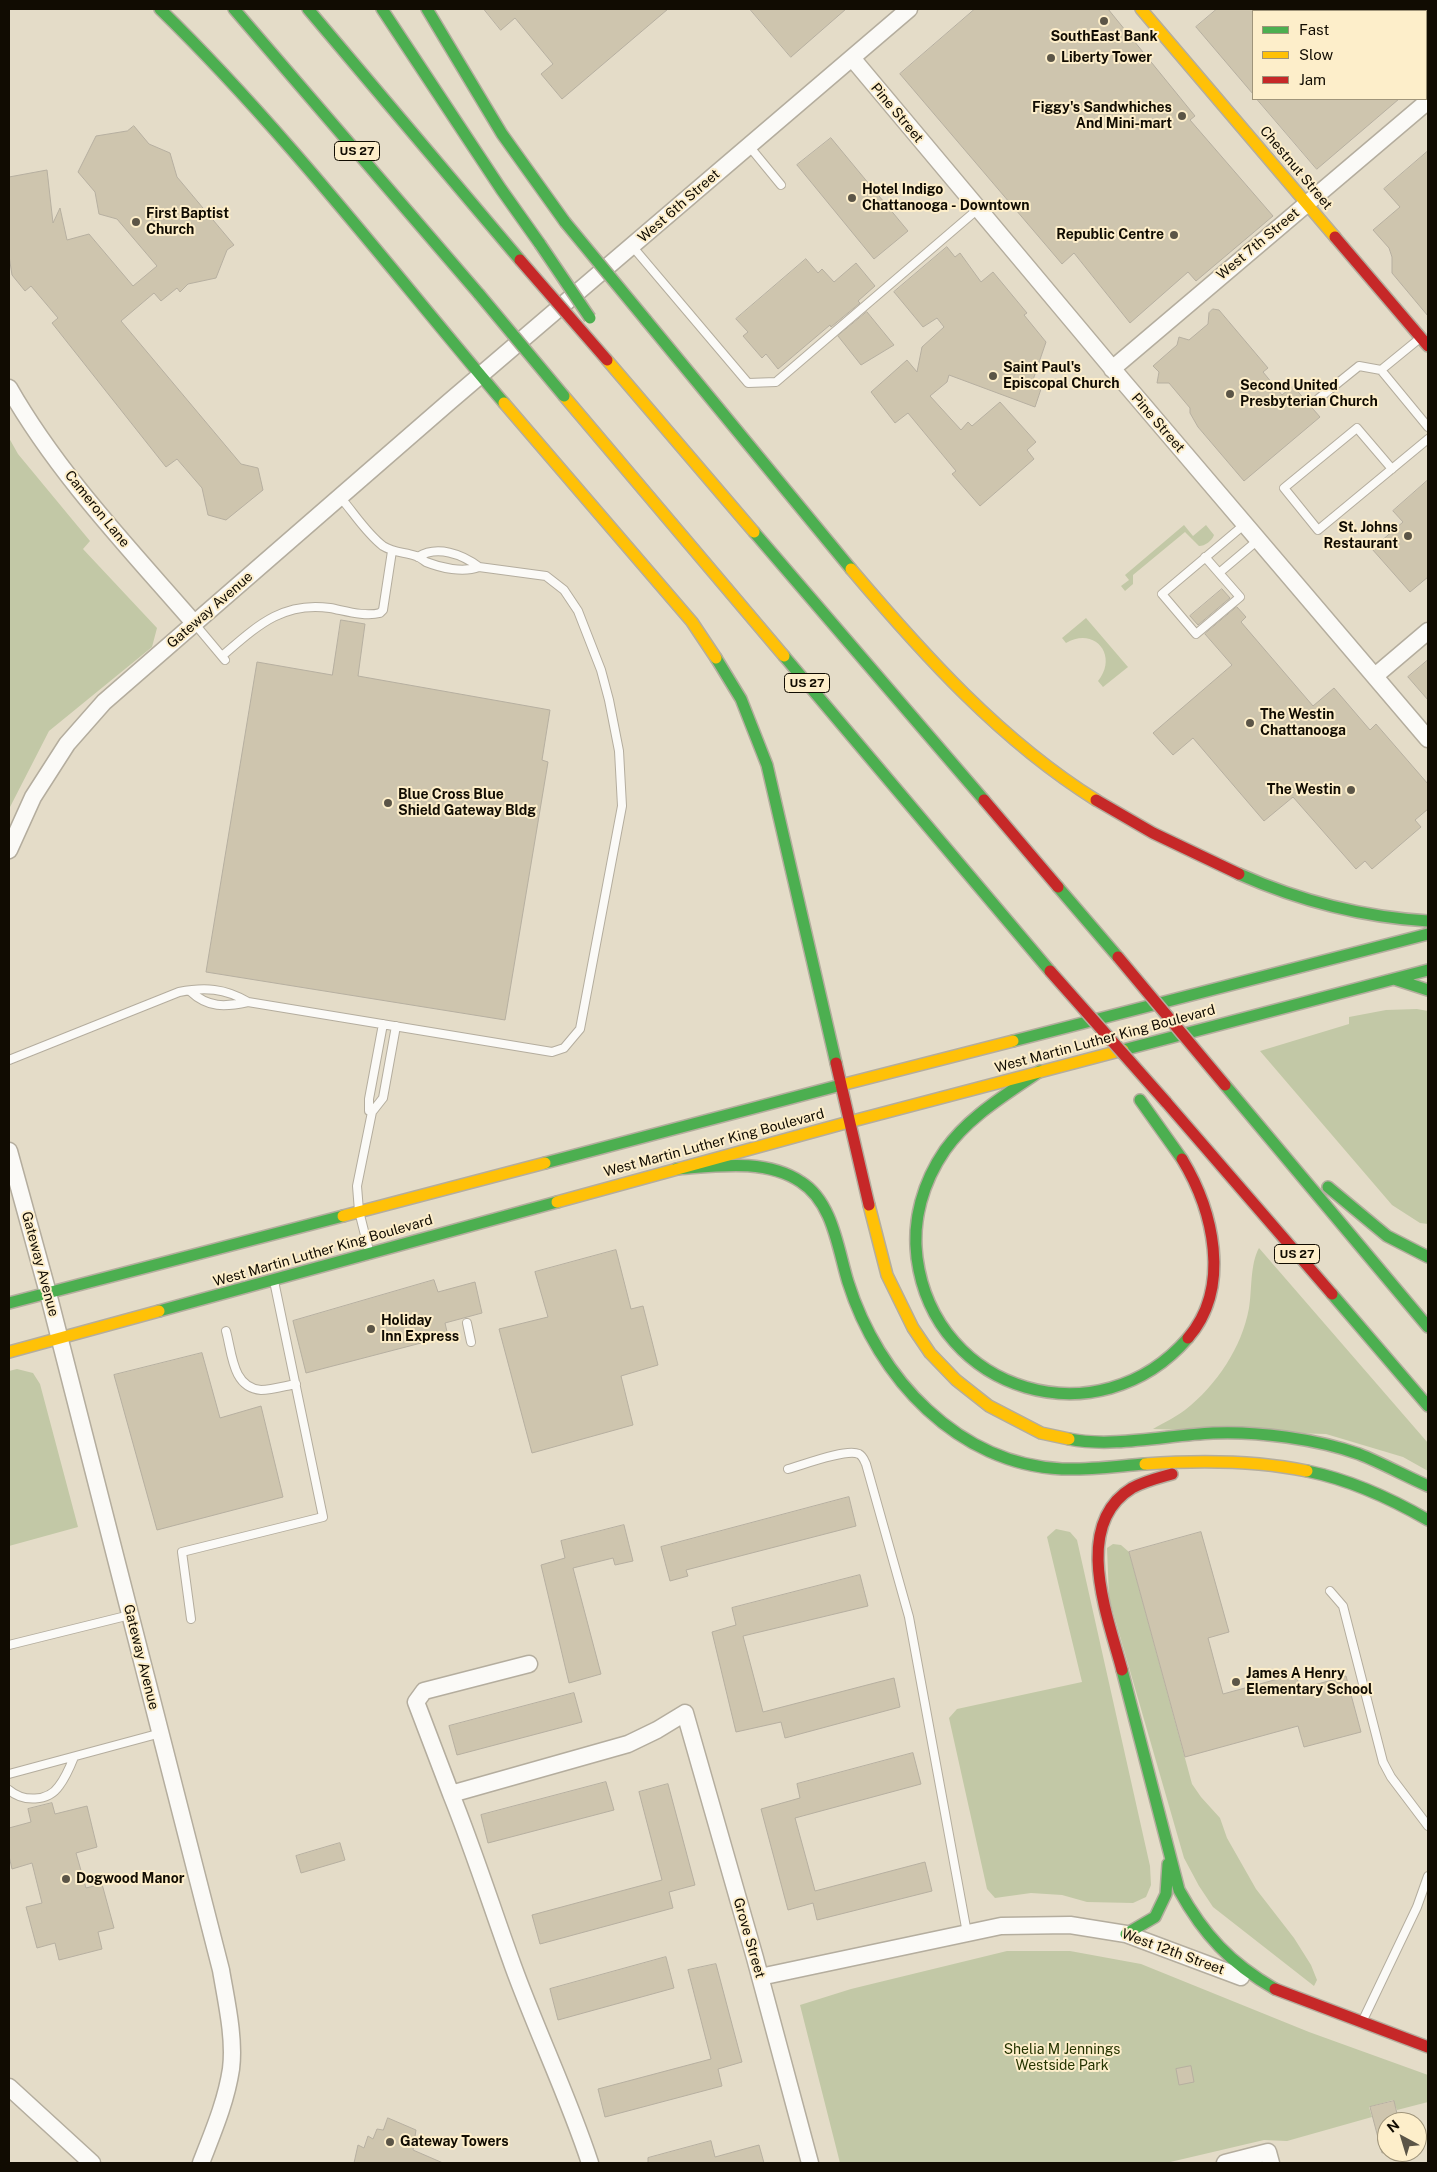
<!DOCTYPE html>
<html>
<head>
<meta charset="utf-8">
<style>
  body { margin:0 }
  #map { position:relative; width:1437px; height:2172px; overflow:hidden; background:#e4dcc8; font-family:"Public Sans",sans-serif }
  canvas { display:block }
  .frame { position:absolute; inset:0; border:10px solid #110c02; pointer-events:none }
  .legend { position:absolute; left:1252px; top:10px; width:175px; height:90px; box-sizing:border-box; background:#fdeeca; border:1px solid #9f947a; margin:0; padding:6px 9px; list-style:none; font-size:15px; color:#110c02 }
  .legend li { display:flex; align-items:center; gap:10px; height:25px }
  .legend b { width:25px; border:1px solid #9f947a }
  .north { position:absolute; left:1377px; top:2112px; width:50px; height:50px; box-sizing:border-box; background:#fdeeca; border:1px solid #9f947a; border-radius:50%; rotate:321deg; font-size:14px; font-weight:700; line-height:20px; text-align:center; color:#110c02 }
  .north::after { content:''; display:block; margin:auto; width:18px; height:22px; background:#5b5547; clip-path:polygon(50% 0,100% 100%,50% 72%,0 100%) }
</style>
</head>
<body>
<div id="map">
<canvas width="1437" height="2172"></canvas>
<div class="frame"></div>
<ul class="legend">
<li><b style="height:6px;background:#4caf50"></b>Fast</li>
<li><b style="height:6px;background:#ffc107"></b>Slow</li>
<li><b style="height:6px;background:#c62828"></b>Jam</li>
</ul>
<div class="north">N</div>
</div>
<script>
const ctx = document.querySelector('canvas').getContext('2d');
ctx.lineJoin = 'round';
function fill(path, color) { ctx.fillStyle = color; ctx.fill(path, 'evenodd'); }
function strokePath(path, color, width, dash) { ctx.strokeStyle = color; ctx.lineWidth = width; ctx.lineCap = dash ? 'butt' : 'round'; ctx.setLineDash(dash || []); ctx.stroke(path); }
function drawText(font, color, halo, rows, align = 'center') {
  ctx.font = font + ' "Public Sans",sans-serif'; ctx.lineWidth = 4; ctx.setLineDash([]); ctx.textBaseline = 'middle'; ctx.strokeStyle = halo; ctx.fillStyle = color; for (const [text, x, y, turn = 0] of rows) {
    ctx.save(); ctx.translate(x, y); ctx.rotate((+turn || 0) * Math.PI / 180); ctx.textAlign = isNaN(turn) ? turn : align; if (halo) ctx.strokeText(text, 0, 0); ctx.fillText(text, 0, 0); ctx.restore();
  }
}
const green = new Path2D(`
  M 9,438 L 18,454 L 90,541 L 83,549 L 157,628 L 152,647 L 49,731 L 9,809 Z
  M 1184,525 L 1193,536 L 1206,525 L 1214,535 C 1212,541 1205,546 1199,546 L 1185,532 L 1133,575 L 1133,584 L 1125,591 L 1121,586 L 1129,580 L 1125,575 Z
  M 1086,618 L 1128,667 L 1103,687 L 1098,681 C 1119,655 1094,626 1066,643 L 1062,638 Z
  M 1417,1009 L 1428,1011 L 1428,1224 L 1420,1223 L 1392,1205 L 1260,1051 L 1349,1024 L 1349,1017 L 1386,1010 Z
  M 1259,1248 L 1428,1443 L 1428,1471 L 1403,1457 L 1326,1434 L 1153,1429 C 1163,1423 1176,1417 1185,1410 C 1217,1385 1242,1347 1249,1308 C 1252,1290 1250,1264 1259,1248 Z
  M 17,1369 L 33,1373 L 40,1384 L 78,1527 L 9,1546 L 9,1371 Z
  M 1056,1529 L 1070,1532 L 1077,1540 L 1150,1866 L 1151,1885 L 1146,1897 L 1133,1903 L 1087,1902 L 1062,1895 L 1031,1893 L 995,1898 L 987,1889 L 949,1718 L 957,1709 L 1082,1682 L 1047,1537 Z
  M 1113,1544 L 1121,1545 L 1129,1552 L 1192,1784 L 1201,1797 L 1220,1818 L 1227,1838 L 1256,1889 L 1294,1938 L 1311,1965 L 1317,1980 L 1314,1986 L 1213,1907 L 1199,1886 L 1184,1858 L 1109,1598 L 1107,1548 Z
  M 1007,1951 L 1070,1951 L 1141,1964 L 1309,2032 L 1428,2075 L 1428,2102 L 1397,2110 L 1393,2100 L 1369,2107 L 1372,2117 L 1287,2141 L 1264,2140 L 1166,2163 L 840,2163 L 800,2005 L 851,1989 Z`);
const building = new Path2D(`
  M 484,9 L 668,9 L 562,99 L 541,74 L 553,64 L 515,18 L 501,30 Z
  M 750,9 L 846,9 L 791,57 Z
  M 975,9 L 1108,9 L 1195,116 L 1190,120 L 1273,216 L 1196,281 L 1188,272 L 1130,323 L 1074,253 L 1062,264 L 900,74 Z
  M 1217,9 L 1253,9 L 1253,94 L 1196,27 Z
  M 1257,99 L 1399,99 L 1317,169 Z
  M 134,126 L 149,144 L 170,153 L 177,177 L 234,245 L 227,250 L 216,278 L 188,284 L 180,292 L 177,288 L 161,301 L 154,293 L 121,321 L 241,464 L 258,468 L 263,490 L 226,520 L 208,515 L 202,488 L 177,459 L 166,467 L 52,323 L 58,318 L 31,286 L 25,291 L 12,275 L 9,256 L 9,177 L 47,170 L 53,223 L 60,208 L 67,240 L 89,234 L 133,286 L 157,266 L 117,219 L 99,214 L 95,192 L 78,172 L 96,136 L 127,131 Z
  M 831,138 L 908,231 L 874,259 L 797,165 Z
  M 1428,151 L 1428,316 L 1392,273 L 1392,257 L 1389,248 L 1373,230 L 1400,207 L 1384,189 Z
  M 947,247 L 955,257 L 960,253 L 981,282 L 993,272 L 1027,313 L 1024,315 L 1046,342 L 1033,380 L 1043,383 L 1035,407 L 949,375 L 947,382 L 930,396 L 961,430 L 968,422 L 972,426 L 1000,402 L 1036,442 L 1027,450 L 1034,459 L 980,506 L 952,474 L 956,471 L 908,413 L 895,423 L 871,392 L 907,360 L 917,372 L 922,347 L 944,327 L 937,318 L 923,327 L 894,292 Z
  M 806,259 L 818,273 L 822,269 L 834,282 L 856,263 L 875,286 L 858,301 L 860,303 L 831,327 L 830,325 L 778,369 L 766,354 L 762,358 L 743,336 L 748,332 L 736,319 Z
  M 1213,309 L 1219,310 L 1268,368 L 1263,372 L 1282,395 L 1293,386 L 1320,417 L 1244,481 L 1198,427 L 1190,413 L 1190,408 L 1169,383 L 1157,383 L 1159,372 L 1153,366 L 1177,345 L 1179,337 L 1189,340 L 1208,324 L 1209,313 Z
  M 867,312 L 894,345 L 861,365 L 838,336 Z
  M 1428,480 L 1428,577 L 1410,592 L 1372,549 L 1403,522 L 1393,511 Z
  M 1222,589 L 1230,598 L 1198,625 L 1190,616 Z
  M 1237,607 L 1246,617 L 1241,622 L 1313,706 L 1334,688 L 1370,730 L 1376,724 L 1428,784 L 1428,809 L 1415,820 L 1421,827 L 1372,869 L 1365,861 L 1356,869 L 1293,797 L 1264,821 L 1193,738 L 1173,755 L 1153,733 L 1232,665 L 1205,634 Z
  M 341,620 L 365,624 L 358,676 L 550,710 L 542,760 L 548,762 L 505,1020 L 206,972 L 257,662 L 332,675 Z
  M 1428,660 L 1428,700 L 1408,677 Z
  M 616,1250 L 631,1309 L 643,1306 L 658,1365 L 621,1376 L 633,1425 L 532,1453 L 499,1329 L 548,1317 L 535,1272 Z
  M 434,1280 L 438,1292 L 475,1282 L 482,1313 L 445,1323 L 448,1336 L 306,1373 L 293,1321 Z
  M 202,1353 L 220,1418 L 261,1406 L 283,1497 L 157,1530 L 114,1375 Z
  M 849,1497 L 856,1526 L 686,1570 L 688,1576 L 670,1581 L 661,1547 Z
  M 624,1525 L 633,1561 L 615,1565 L 613,1558 L 573,1568 L 601,1674 L 569,1683 L 541,1565 L 565,1558 L 561,1541 Z
  M 1201,1532 L 1229,1632 L 1208,1638 L 1223,1694 L 1296,1674 L 1300,1689 L 1346,1676 L 1361,1732 L 1304,1747 L 1298,1726 L 1185,1757 L 1129,1552 Z
  M 860,1575 L 868,1606 L 743,1636 L 763,1712 L 894,1678 L 900,1707 L 785,1738 L 781,1722 L 736,1732 L 712,1632 L 736,1625 L 732,1608 Z
  M 574,1693 L 582,1722 L 457,1755 L 449,1726 Z
  M 913,1753 L 921,1784 L 795,1818 L 815,1891 L 925,1862 L 932,1891 L 817,1920 L 813,1903 L 788,1910 L 761,1809 L 800,1798 L 797,1784 Z
  M 606,1782 L 614,1810 L 488,1843 L 481,1815 Z
  M 668,1784 L 695,1885 L 669,1892 L 673,1908 L 540,1944 L 532,1915 L 662,1880 L 639,1792 Z
  M 52,1803 L 55,1814 L 87,1806 L 97,1847 L 76,1853 L 86,1888 L 102,1884 L 114,1928 L 98,1932 L 102,1949 L 59,1960 L 55,1943 L 37,1948 L 26,1907 L 42,1903 L 32,1863 L 12,1869 L 9,1856 L 9,1828 L 31,1822 L 28,1809 Z
  M 340,1843 L 345,1860 L 301,1873 L 296,1856 Z
  M 666,1957 L 674,1988 L 558,2020 L 550,1989 Z
  M 716,1964 L 742,2062 L 718,2069 L 722,2086 L 605,2117 L 598,2089 L 711,2059 L 688,1970 Z
  M 1191,2066 L 1194,2082 L 1179,2085 L 1176,2069 Z
  M 1394,2101 L 1399,2122 L 1387,2122 L 1387,2152 L 1382,2153 L 1370,2107 Z
  M 388,2118 L 416,2130 L 413,2150 L 443,2163 L 354,2163 L 358,2145 L 364,2148 L 368,2136 L 373,2139 L 377,2129 L 383,2130 Z
  M 711,2141 L 715,2157 L 759,2145 L 764,2163 L 648,2163 L 648,2158 Z`);
const lane = new Path2D(`
  M 749,146 L 781,185
  M 632,246 L 748,383 L 776,382 L 978,209
  M 1419,339 L 1381,370 L 1428,427
  M 1318,399 L 1359,366 L 1381,370
  M 1392,469 L 1357,428 L 1284,488 L 1318,530 L 1428,439
  M 418,557 C 437,545 462,554 479,567
  M 1205,557 L 1240,597 L 1196,634 L 1162,594 L 1245,524
  M 1219,573 L 1258,540
  M 194,623 L 225,660
  M 222,656 C 256,627 282,601 330,608 C 346,611 365,617 380,613 L 383,610 L 392,551
  M 190,991 C 208,1008 225,1007 248,1002
  M 9,1060 L 179,992 C 204,987 225,988 248,1002 L 552,1052 L 564,1048 L 580,1029 L 622,806 L 619,751 L 609,700 L 601,670 L 578,611 L 564,590 L 546,576 L 479,567 C 463,573 441,568 426,562 C 423,560 420,557 416,556 C 405,552 394,553 383,546 C 366,533 354,513 340,497
  M 372,1112 L 369,1111 L 369,1099 L 383,1024
  M 369,1251 L 359,1211 L 357,1186 L 372,1112 L 383,1098 L 396,1026
  M 467,1323 L 471,1342
  M 226,1331 C 232,1352 232,1388 261,1390 C 272,1390 285,1386 296,1384
  M 788,1469 C 803,1465 846,1448 859,1454 C 863,1456 864,1460 866,1464 L 909,1617 L 967,1933
  M 1330,1591 L 1343,1606 L 1383,1762 L 1391,1777 L 1428,1826
  M 191,1619 L 182,1552 L 323,1517 L 274,1281
  M 9,1645 L 130,1615
  M 9,1774 L 161,1733
  M 9,1790 C 23,1802 48,1802 59,1786 C 66,1777 70,1767 74,1757
  M 1363,2020 L 1417,1907 L 1428,1876`);
const street = new Path2D(`
  M 852,58 L 1122,380 L 1428,739
  M 1112,369 L 1428,101
  M 9,388 C 58,474 129,548 194,623
  M 1375,676 L 1428,631
  M 9,850 L 33,797 L 67,744 L 104,702 L 449,402 L 909,9
  M 9,1151 L 48,1293 L 221,1970 C 226,2000 235,2038 231,2069 C 226,2102 213,2132 201,2163
  M 451,1794 L 416,1702 L 424,1691 L 529,1664
  M 760,1977 L 1001,1926 L 1070,1925 L 1126,1934 L 1241,1977
  M 9,2087 L 92,2163
  M 590,2163 C 568,2096 537,2032 513,1966 C 492,1908 474,1851 451,1794 L 628,1744 L 657,1730 L 685,1713 L 755,1958 L 810,2163
  M 1225,2163 L 1268,2152 L 1271,2163`);
const fast = new Path2D(`
  M 160,9 C 285,131 391,270 504,403
  M 234,9 L 479,294
  M 308,9 L 520,260
  M 382,9 L 501,189 L 540,244
  M 427,9 L 502,134 L 565,222
  M 646,320 L 851,569
  M 754,532 L 984,800
  M 784,656 L 1050,971
  M 716,658 L 741,699 L 767,765 L 836,1063
  M 1239,874 C 1300,901 1361,917 1428,921
  M 1058,887 L 1118,957
  M 1394,979 L 1428,990
  M 1013,1041 L 1428,934
  M 1123,1050 L 1428,970
  M 1040,1071 C 1006,1095 969,1116 945,1150 C 923,1182 912,1220 917,1258 C 935,1393 1099,1441 1188,1338
  M 1225,1085 L 1428,1327
  M 1140,1100 L 1182,1159
  M 545,1163 L 841,1085
  M 676,1169 C 716,1166 766,1158 801,1182 C 833,1202 838,1250 848,1282 C 878,1378 958,1464 1062,1469 C 1089,1470 1118,1466 1145,1464
  M 1328,1187 L 1387,1236 L 1428,1257
  M 1332,1294 L 1428,1406
  M 9,1303 L 343,1216
  M 159,1311 L 557,1202
  M 1069,1439 C 1112,1448 1168,1435 1213,1433 C 1257,1431 1317,1439 1359,1454 C 1382,1463 1405,1476 1428,1486
  M 1307,1471 C 1351,1480 1390,1498 1428,1520
  M 1122,1670 L 1179,1890 C 1204,1935 1230,1963 1275,1989
  M 1126,1934 L 1155,1917 L 1166,1894 L 1168,1864`);
const slow = new Path2D(`
  M 1141,9 L 1335,237
  M 607,360 L 754,532
  M 564,396 L 784,656
  M 504,403 L 692,622 L 716,658
  M 851,569 C 923,654 1000,740 1096,800
  M 841,1085 L 1013,1041
  M 849,1122 L 1123,1050
  M 557,1202 L 849,1122
  M 869,1205 L 887,1275 L 913,1328 L 930,1353 L 956,1380 L 989,1406 L 1041,1433 L 1069,1439
  M 343,1216 L 545,1163
  M 9,1352 L 159,1311
  M 1145,1464 C 1200,1460 1254,1460 1307,1471`);
const jam = new Path2D(`
  M 1335,237 L 1428,346
  M 984,800 L 1058,887
  M 1096,800 L 1153,833 L 1239,874
  M 836,1063 L 869,1205
  M 1166,1102 L 1332,1294
  M 1182,1159 C 1213,1210 1232,1287 1188,1338
  M 1122,1670 C 1108,1617 1071,1525 1132,1488 C 1145,1481 1158,1478 1172,1474
  M 1275,1989 L 1428,2047`);
const fastBridge = new Path2D(`
  M 565,222 L 646,320
  M 540,244 L 590,318
  M 479,294 L 564,396`);
const jamBridge = new Path2D(`
  M 520,260 L 607,360
  M 1118,957 L 1225,1085
  M 1050,971 L 1166,1102`);
const markers = [
  [1104,21,5,"#5b5547"],
  [1051,58,5,"#5b5547"],
  [1182,116,5,"#5b5547"],
  [852,198,5,"#5b5547"],
  [136,222,5,"#5b5547"],
  [1174,235,5,"#5b5547"],
  [993,376,5,"#5b5547"],
  [1230,394,5,"#5b5547"],
  [1408,536,5,"#5b5547"],
  [1250,723,5,"#5b5547"],
  [1351,790,5,"#5b5547"],
  [388,803,5,"#5b5547"],
  [371,1329,5,"#5b5547"],
  [1236,1682,5,"#5b5547"],
  [66,1879,5,"#5b5547"],
  [390,2142,5,"#5b5547"]
];
const shields = [
  [357,151,45],
  [807,683,45],
  [1297,1254,45]
];
const shieldNames = [
  ["US 27",357,151],
  ["US 27",807,683],
  ["US 27",1297,1254]
];
const poiNames = [
  ["SouthEast Bank",1104,37,"center"],
  ["Liberty Tower",1061,58],
  ["Figgy's Sandwhiches",1172,108,"right"],
  ["And Mini-mart",1172,124,"right"],
  ["Hotel Indigo",862,190],
  ["Chattanooga - Downtown",862,206],
  ["First Baptist",146,214],
  ["Church",146,230],
  ["Republic Centre",1164,235,"right"],
  ["Saint Paul's",1003,368],
  ["Episcopal Church",1003,384],
  ["Second United",1240,386],
  ["Presbyterian Church",1240,402],
  ["St. Johns",1398,528,"right"],
  ["Restaurant",1398,544,"right"],
  ["The Westin",1260,715],
  ["Chattanooga",1260,731],
  ["The Westin",1341,790,"right"],
  ["Blue Cross Blue",398,795],
  ["Shield Gateway Bldg",398,811],
  ["Holiday",381,1321],
  ["Inn Express",381,1337],
  ["James A Henry",1246,1674],
  ["Elementary School",1246,1690],
  ["Dogwood Manor",76,1879],
  ["Gateway Towers",400,2142]
];
const streetNames = [
  ["Pine Street",897,113,50],
  ["Chestnut Street",1296,168,50],
  ["West 6th Street",679,206,-41],
  ["West 7th Street",1258,244,-40],
  ["Pine Street",1158,423,49],
  ["Cameron Lane",97,509,51],
  ["Gateway Avenue",210,610,-41],
  ["West Martin Luther King Boulevard",1105,1039,-15],
  ["West Martin Luther King Boulevard",714,1143,-15],
  ["West Martin Luther King Boulevard",323,1251,-16],
  ["Gateway Avenue",40,1264,75],
  ["Gateway Avenue",141,1657,76],
  ["Grove Street",749,1938,74],
  ["West 12th Street",1173,1952,20]
];
const parkNames = [
  ["Shelia M Jennings",1062,2050],
  ["Westside Park",1062,2066]
];
fill(green, '#c2c8a6');
fill(building, '#cec5ae');
strokePath(building, '#b6afa0', 1);
strokePath(lane, '#b4ad9e', 10);
strokePath(street, '#b4ad9e', 19);
strokePath(fast, '#b4ad9e', 14);
strokePath(slow, '#b4ad9e', 14);
strokePath(jam, '#b4ad9e', 14);
strokePath(lane, '#fbfaf7', 8);
strokePath(street, '#fbfaf7', 16);
strokePath(fast, '#4caf50', 11);
strokePath(slow, '#ffc107', 11);
strokePath(jam, '#c62828', 11);
strokePath(fastBridge, '#b4ad9e', 14, []);
strokePath(jamBridge, '#b4ad9e', 14, []);
strokePath(fastBridge, '#4caf50', 11);
strokePath(jamBridge, '#c62828', 11);
for (const [x, y, r, color] of markers) { const dot = new Path2D(); dot.arc(x, y, r, 0, 2 * Math.PI); ctx.fillStyle = color; ctx.fill(dot); strokePath(dot, '#fdeeca', 2); }
for (const [x, y, w] of shields) { const box = new Path2D(); box.roundRect(x - w / 2, y - 9.5, w, 19, 4); ctx.fillStyle = '#fdeeca'; ctx.fill(box); strokePath(box, '#110c02', 1); }
drawText('bold 12px', '#110c02', null, shieldNames);
drawText('bold 14px', '#110c02', '#fdeeca', poiNames, 'left');
drawText('14px', '#110c02', '#fdeeca', streetNames);
drawText('14px', '#253400', '#fdeeca', parkNames);
</script>
</body>
</html>
